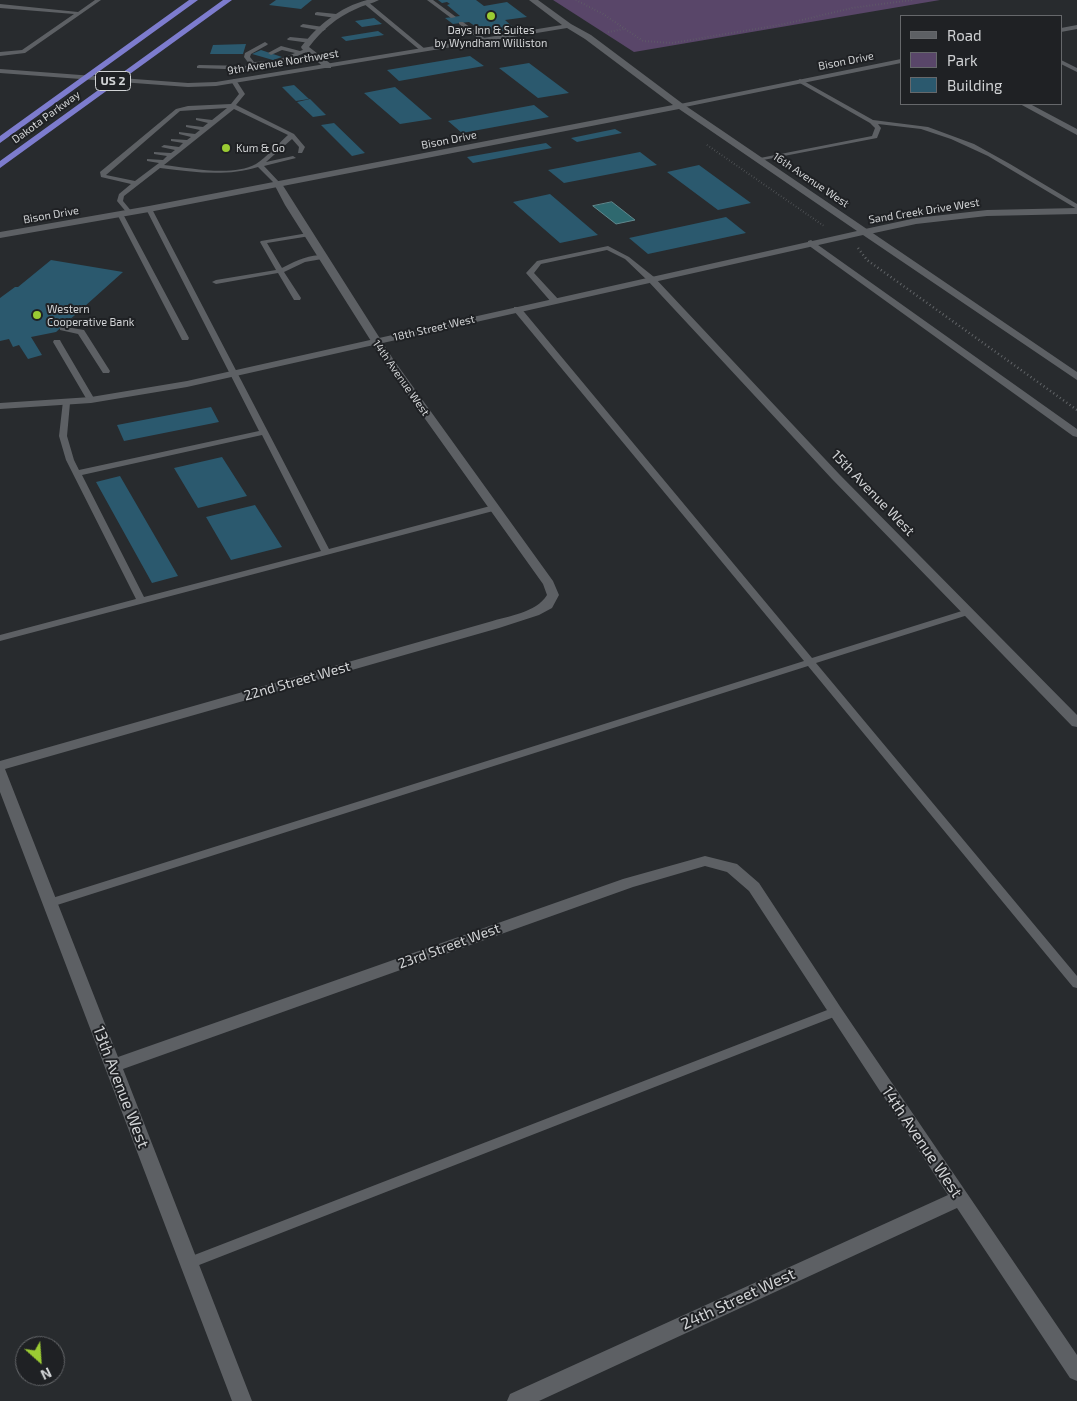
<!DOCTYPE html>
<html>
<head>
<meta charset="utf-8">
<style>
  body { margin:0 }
  #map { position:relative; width:1077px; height:1401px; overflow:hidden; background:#282b2e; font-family:"Exo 2",sans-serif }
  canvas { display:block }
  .legend { position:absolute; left:900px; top:15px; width:162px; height:90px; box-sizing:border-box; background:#1f2124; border:1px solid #66686b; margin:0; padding:6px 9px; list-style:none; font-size:15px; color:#d1d3d5 }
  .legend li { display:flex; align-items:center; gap:10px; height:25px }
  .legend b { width:25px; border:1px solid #66686b }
  .north { position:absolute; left:15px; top:1336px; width:50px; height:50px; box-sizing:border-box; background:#1f2124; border:1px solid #66686b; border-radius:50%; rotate:154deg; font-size:14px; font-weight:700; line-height:20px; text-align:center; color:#d1d3d5 }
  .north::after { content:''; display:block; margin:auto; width:18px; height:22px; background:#9bcb33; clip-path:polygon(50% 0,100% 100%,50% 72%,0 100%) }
</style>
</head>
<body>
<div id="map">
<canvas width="1077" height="1401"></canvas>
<ul class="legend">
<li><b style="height:6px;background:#5d6064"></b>Road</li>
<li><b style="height:14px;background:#594669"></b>Park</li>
<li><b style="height:14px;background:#2b596e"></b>Building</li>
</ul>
<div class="north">N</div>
</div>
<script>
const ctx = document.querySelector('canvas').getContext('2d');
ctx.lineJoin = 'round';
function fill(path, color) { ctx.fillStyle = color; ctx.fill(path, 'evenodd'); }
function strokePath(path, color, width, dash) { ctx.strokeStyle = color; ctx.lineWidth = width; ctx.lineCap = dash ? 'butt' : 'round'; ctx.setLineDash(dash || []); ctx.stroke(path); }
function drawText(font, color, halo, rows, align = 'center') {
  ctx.font = font + ' "Exo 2",sans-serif'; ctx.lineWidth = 4; ctx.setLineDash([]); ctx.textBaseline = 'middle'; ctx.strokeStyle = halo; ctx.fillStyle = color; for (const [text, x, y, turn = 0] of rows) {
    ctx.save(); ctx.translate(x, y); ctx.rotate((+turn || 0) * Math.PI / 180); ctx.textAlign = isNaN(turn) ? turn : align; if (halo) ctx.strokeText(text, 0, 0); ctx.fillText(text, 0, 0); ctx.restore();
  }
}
const green = new Path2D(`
  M 553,0 L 940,0 L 634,52 Z`);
const water = new Path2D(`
  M 612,202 L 635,220 L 616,224 L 593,206 Z`);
const building = new Path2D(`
  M 276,0 L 312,0 L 301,9 L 269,5 Z
  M 438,0 L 476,0 L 484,6 L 507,2 L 527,17 L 505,20 L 515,29 L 489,33 L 482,31 L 469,22 L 453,24 L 445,18 L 460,16 L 447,5 L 450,4 L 447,2 L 442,3 Z
  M 374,18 L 382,24 L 362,27 L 355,21 Z
  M 378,31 L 384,35 L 346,41 L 341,37 Z
  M 246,44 L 243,54 L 210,54 L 213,45 Z
  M 261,50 L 282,57 L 273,60 L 252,54 Z
  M 470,56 L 484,66 L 399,81 L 387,70 Z
  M 529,63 L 569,93 L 538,98 L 499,68 Z
  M 294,85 L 309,99 L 296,101 L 282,87 Z
  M 395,87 L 432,119 L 400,124 L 364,93 Z
  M 310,99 L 326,115 L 313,117 L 297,102 Z
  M 534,105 L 549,117 L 462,133 L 448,121 Z
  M 334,123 L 365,153 L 352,156 L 321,125 Z
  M 615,129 L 622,133 L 577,142 L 571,138 Z
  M 546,143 L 552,148 L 473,163 L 467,157 Z
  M 640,152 L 657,165 L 564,183 L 548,170 Z
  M 699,165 L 751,203 L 718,210 L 667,172 Z
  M 550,194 L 598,235 L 560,243 L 513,202 Z
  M 726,217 L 746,233 L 648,254 L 629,238 Z
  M 51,260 L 123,272 L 56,332 L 31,337 L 42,355 L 28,359 L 19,345 L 13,347 L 9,339 L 0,341 L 0,298 L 15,287 L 18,287 Z
  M 211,407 L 219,422 L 124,441 L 117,425 Z
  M 222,457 L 247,496 L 198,508 L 174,468 Z
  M 120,476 L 178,576 L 152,583 L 96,482 Z
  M 255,505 L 282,547 L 231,560 L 206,517 Z`);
const pathFar1 = new Path2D(`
  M 576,0 L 603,14 L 643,41 L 672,43 L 785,24 L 852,8 L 912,0
  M 608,32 L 624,29
  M 707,145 L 824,226`);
const path = new Path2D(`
  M 858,248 L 867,260 L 1077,410`);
const service = new Path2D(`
  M 95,0 L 101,0 L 25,53 L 0,56 L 0,52 L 22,50 L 74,14 L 0,8 L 0,4 L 78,12 Z
  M 427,0 L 433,0 L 456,17 L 451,18 Z
  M 363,1 L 367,1 L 425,49 L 425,51 L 421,51 L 363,3 Z
  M 317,12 L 336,14 L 339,16 L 336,18 L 315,15 L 315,13 Z
  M 459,22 L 463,22 L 487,40 L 482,41 L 459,24 Z
  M 303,24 L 323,27 L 326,29 L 323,31 L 301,27 L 300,26 Z
  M 290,37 L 310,39 L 313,41 L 310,43 L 288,40 L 287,39 Z
  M 265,42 L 268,44 L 267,45 L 251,54 L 250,57 L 254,62 L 276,61 L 295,53 L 282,50 L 271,55 L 268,53 L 281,46 L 300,51 L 308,48 L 311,50 L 279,64 L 250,65 L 244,57 L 245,53 Z
  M 1061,60 L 1077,68 L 1077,72 L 1061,64 Z
  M 199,65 L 253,66 L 256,68 L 253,70 L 197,68 L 197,66 Z
  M 234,79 L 236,80 L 245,94 L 236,105 L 294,134 L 305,147 L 302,153 L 298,153 L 299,147 L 292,139 L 266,162 L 293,156 L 296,158 L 264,166 L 280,183 L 280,185 L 276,185 L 258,167 C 225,177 194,172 160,168 L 124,196 L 123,201 L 132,212 L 127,213 L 117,201 L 119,194 L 131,184 L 101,177 L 100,172 L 176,109 L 188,106 L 231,104 L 239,94 L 231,81 ZM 227,108 L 212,120 L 196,118 L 196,120 L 208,123 L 203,127 L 186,125 L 186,127 L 200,130 L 195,134 L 179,132 L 179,134 L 191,137 L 187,140 L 171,139 L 171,141 L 183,143 L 179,147 L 164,145 L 161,147 L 175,150 L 171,153 L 154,152 L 154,154 L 167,156 L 163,160 L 147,159 L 147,161 L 159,163 L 135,181 L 106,175 L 180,111 ZM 234,109 L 288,135 C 279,143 266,158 256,164 C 232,177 191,168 164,165 Z
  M 800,79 L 873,120 L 928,127 L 974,144 L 1010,164 L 1077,204 L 1077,209 L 988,156 L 951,139 L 921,129 L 878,124 L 881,128 L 877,138 L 758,161 L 758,159 L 760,158 L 872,136 L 875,128 L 870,123 L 798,82 L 797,81 Z
  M 149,207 L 152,209 L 329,549 L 494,505 L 498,508 L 497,510 L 0,641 L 0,635 L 136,599 L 66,460 L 59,436 L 63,401 L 69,401 L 70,403 L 67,436 L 74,460 L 79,470 L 259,431 L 146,209 ZM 262,435 L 321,551 L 144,597 L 82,475 Z
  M 118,213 L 123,214 L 189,338 L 188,340 L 182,340 L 181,338 L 117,214 Z
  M 308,233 L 310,234 L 310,236 L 267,243 L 282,268 C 292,263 315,251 325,257 L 322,259 L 305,262 L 284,272 L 301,298 L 300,300 L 294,300 L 278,273 L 216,284 L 212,282 L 216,280 L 276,270 L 260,242 L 261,241 Z
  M 608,246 L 629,257 L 654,277 L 654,281 L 648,281 L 625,259 L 607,250 L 541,264 L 534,273 L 558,299 L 558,303 L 552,303 L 526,273 L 537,261 Z
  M 514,307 L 520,307 L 812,658 L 965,610 L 971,610 L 973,612 L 971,614 L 816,663 L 1077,976 L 1077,988 L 1073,987 L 808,666 L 54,906 L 46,906 L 44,903 L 46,900 L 804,661 L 514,311 Z
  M 60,326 L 84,330 L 110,371 L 109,373 L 103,373 L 78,334 L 60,330 Z
  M 54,340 L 60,340 L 61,342 L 95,400 L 94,402 L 91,402 L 87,400 L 53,342 Z
  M 835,1007 L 839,1009 L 841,1012 L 839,1015 L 194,1267 L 189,1269 L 184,1267 L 182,1263 L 184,1259 Z`);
const minor = new Path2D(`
  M 367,0 L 379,0 C 372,4 363,5 356,9 C 337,17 322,30 309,47 L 331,64 L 331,68 L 325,68 L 302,49 L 301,47 C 318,25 340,7 367,0 Z
  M 1077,25 L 1077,29 L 1061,32 L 1061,28 Z
  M 901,59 L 901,63 L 680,108 L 676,106 L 680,104 Z
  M 1020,104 L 1030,104 L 1077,129 L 1077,135 Z
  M 278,181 L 282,184 L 393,359 L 553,581 L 559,595 L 552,608 L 539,615 L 499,628 L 5,769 L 118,1057 L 623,879 L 705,856 L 737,864 L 759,883 L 841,1008 L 1077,1355 L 1077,1381 L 1070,1378 L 957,1208 L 539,1401 L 507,1401 L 510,1394 L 948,1195 L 749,891 L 727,872 L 705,866 L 633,887 L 123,1069 L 252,1401 L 232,1401 L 0,792 L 0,761 L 489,622 C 508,616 536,613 547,595 L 543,584 L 383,360 L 285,205 L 274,184 Z
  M 1077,208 L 1077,214 L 987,216 L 916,224 L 865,235 L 860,232 L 865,229 L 916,218 L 987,210 Z
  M 811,240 L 1077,429 L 1077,437 L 1073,436 L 808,245 L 808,241 Z
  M 651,276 L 654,277 L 840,475 L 1077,715 L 1077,727 L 1072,726 L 832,479 L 648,281 L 646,279 Z`);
const tertiary = new Path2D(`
  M 529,0 L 538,0 L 571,24 L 591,35 L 683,104 L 1077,372 L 1077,380 L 863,235 L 187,387 L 91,403 L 0,409 L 0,403 L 91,397 L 187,381 L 857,231 L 679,109 L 149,212 L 0,238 L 0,232 L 149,206 L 673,105 L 585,39 L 567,28 L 216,86 L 188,87 L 0,73 L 0,69 L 188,83 L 216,82 L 562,25 Z`);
const trunk = new Path2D(`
  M 189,0 L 198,0 L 0,143 L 0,136 Z
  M 223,0 L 232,0 L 0,168 L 0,161 Z`);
const markers = [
  [491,16,5,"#9bcb33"],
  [226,148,5,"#9bcb33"],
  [37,315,5,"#9bcb33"]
];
const farPoinames = [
  ["Days Inn & Suites",491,30,"center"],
  ["by Wyndham Williston",491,43,"center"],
  ["Kum & Go",236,148],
  ["Western",47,309],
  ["Cooperative Bank",47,322]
];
const farStreetnames = [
  ["Bison Drive",846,61,-11],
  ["9th Avenue Northwest",283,62,-9],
  ["Dakota Parkway",46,117,-36],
  ["Bison Drive",449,140,-11],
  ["16th Avenue West",811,180,34],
  ["Sand Creek Drive West",924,211,-9],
  ["Bison Drive",51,215,-10],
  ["18th Street West",434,328,-13],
  ["14th Avenue West",401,378,55]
];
const shields = [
  [113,81,35]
];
const shieldNames = [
  ["US 2",113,81]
];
const streetNames = [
  ["15th Avenue West",873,493,46],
  ["22nd Street West",297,681,-16],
  ["23rd Street West",449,946,-20]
];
const nearStreetnames = [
  ["13th Avenue West",121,1087,69],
  ["14th Avenue West",922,1142,56],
  ["24th Street West",738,1299,-25]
];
fill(green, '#594669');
fill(water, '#2f696f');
strokePath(water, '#60898e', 1);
fill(building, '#2b596e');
strokePath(pathFar1, '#616467', 2, [0.5, 2.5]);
strokePath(path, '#616467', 2.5, [1, 3]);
fill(service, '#5d6064');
fill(minor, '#5d6064');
fill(tertiary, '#5d6064');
fill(trunk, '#7d7cce');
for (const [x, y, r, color] of markers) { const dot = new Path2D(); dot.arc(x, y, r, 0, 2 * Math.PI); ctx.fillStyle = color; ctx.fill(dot); strokePath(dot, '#1f2124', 2); }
drawText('11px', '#d1d3d5', '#1f2124', farPoinames, 'left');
drawText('11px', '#d1d3d5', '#1f2124', farStreetnames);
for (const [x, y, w] of shields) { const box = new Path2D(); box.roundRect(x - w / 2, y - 9.5, w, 19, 4); ctx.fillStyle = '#1f2124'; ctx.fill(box); strokePath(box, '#d1d3d5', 1); }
drawText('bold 12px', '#d1d3d5', null, shieldNames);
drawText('14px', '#d1d3d5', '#1f2124', streetNames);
drawText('16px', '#d1d3d5', '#1f2124', nearStreetnames);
</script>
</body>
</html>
